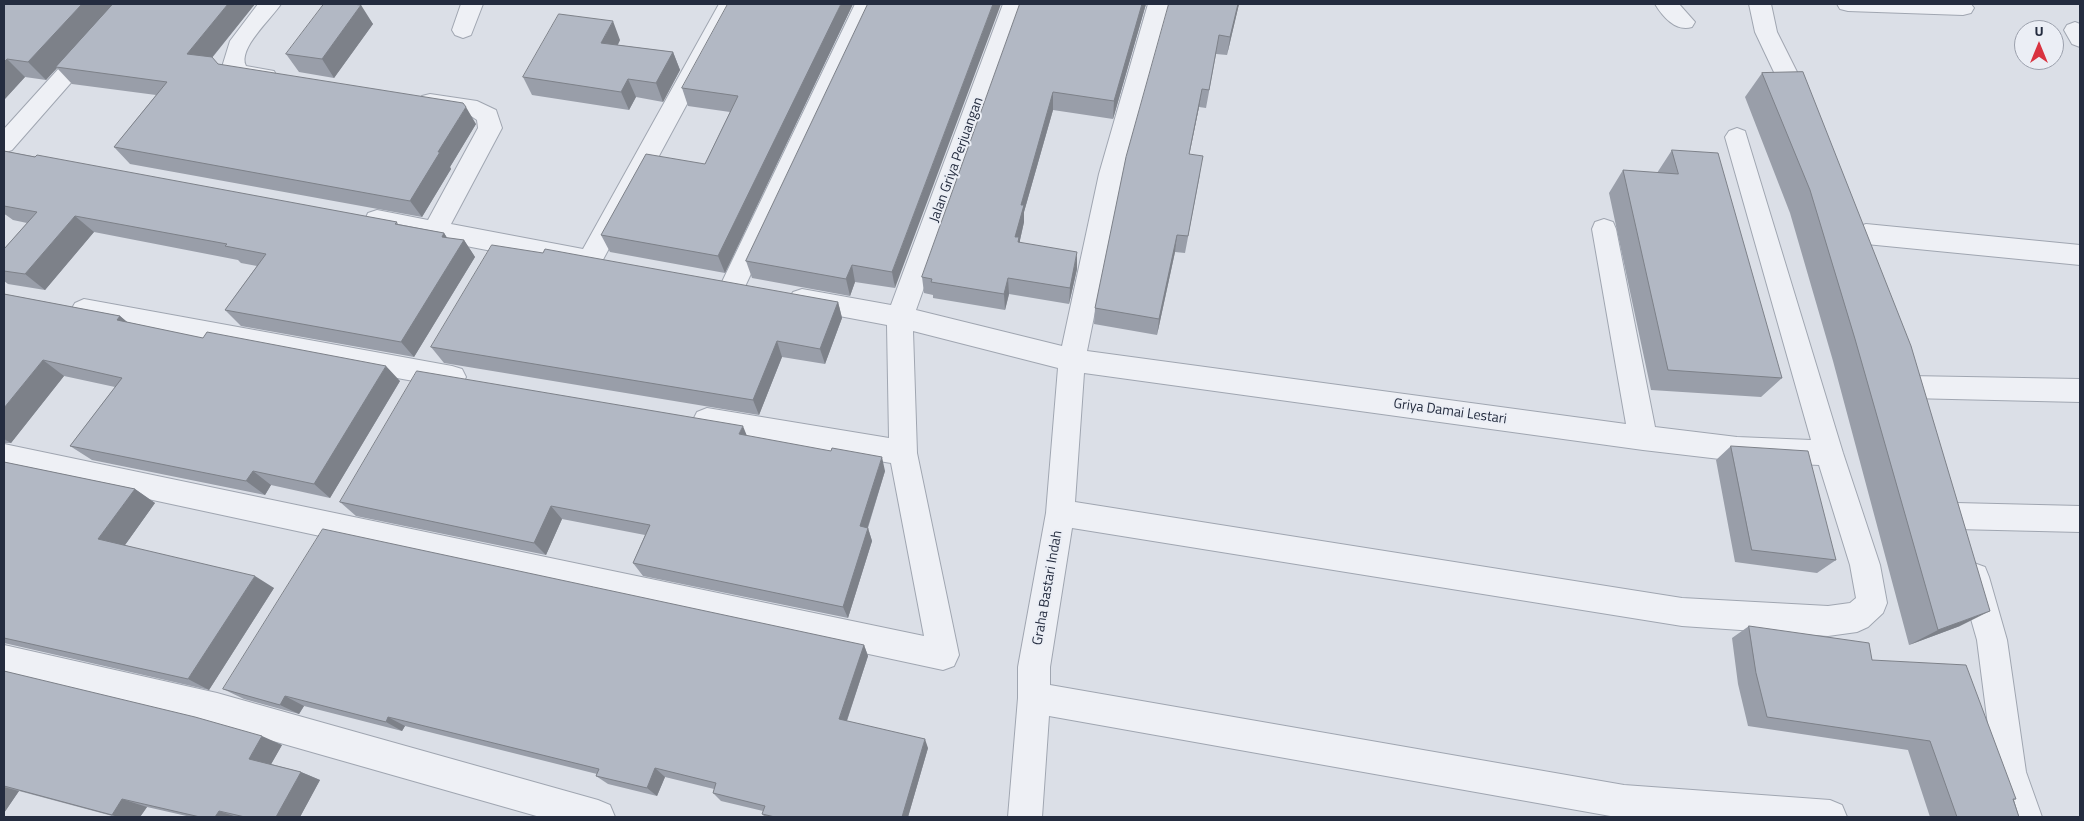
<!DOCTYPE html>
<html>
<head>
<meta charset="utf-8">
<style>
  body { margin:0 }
  #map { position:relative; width:2084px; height:821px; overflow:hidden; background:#dbdfe7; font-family:"Titillium Web",sans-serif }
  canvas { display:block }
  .frame { position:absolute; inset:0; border:5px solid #242c3f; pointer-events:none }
  .north { position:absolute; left:2014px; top:20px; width:50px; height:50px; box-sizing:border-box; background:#ebeef5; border:1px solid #9ba0ac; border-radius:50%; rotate:0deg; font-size:14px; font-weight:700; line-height:20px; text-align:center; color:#242c3f }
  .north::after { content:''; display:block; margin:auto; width:18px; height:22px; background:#d93340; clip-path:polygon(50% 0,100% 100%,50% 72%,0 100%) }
</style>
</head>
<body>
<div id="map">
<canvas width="2084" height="821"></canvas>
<div class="frame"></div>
<div class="north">U</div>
</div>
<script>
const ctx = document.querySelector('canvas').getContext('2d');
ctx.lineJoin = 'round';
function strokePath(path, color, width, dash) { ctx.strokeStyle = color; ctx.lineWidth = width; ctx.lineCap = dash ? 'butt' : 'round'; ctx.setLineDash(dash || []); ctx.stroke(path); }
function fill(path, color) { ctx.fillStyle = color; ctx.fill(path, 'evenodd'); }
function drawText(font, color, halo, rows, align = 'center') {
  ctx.font = font + ' "Titillium Web",sans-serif'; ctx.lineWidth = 4; ctx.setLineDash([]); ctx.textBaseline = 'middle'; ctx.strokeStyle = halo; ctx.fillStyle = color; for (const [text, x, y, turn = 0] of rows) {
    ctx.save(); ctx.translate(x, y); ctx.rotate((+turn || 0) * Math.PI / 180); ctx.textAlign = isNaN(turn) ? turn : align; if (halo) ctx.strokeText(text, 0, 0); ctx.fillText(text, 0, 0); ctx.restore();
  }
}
const street = new Path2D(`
  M 117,4 L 140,4 L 12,150 L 4,153 L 4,129 Z
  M 258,4 L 281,4 C 272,18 237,49 246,66 L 274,71 L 277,77 L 274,83 C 257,88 231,83 222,67 L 230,41 Z
  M 461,4 L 483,4 L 471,35 L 463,38 L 455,35 L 452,30 Z
  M 719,4 L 741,4 L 599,267 L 590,270 L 368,227 L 365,220 L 368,213 L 377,210 L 428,220 L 478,128 L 477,120 L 471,116 L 422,108 L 418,102 L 422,96 L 430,94 L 477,101 L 496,110 L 502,128 L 451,224 L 583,249 Z
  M 855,4 L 877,4 L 742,293 L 733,296 L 724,293 L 720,286 Z
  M 1003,4 L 1025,4 L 916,310 L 1062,346 L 1099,174 L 1148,4 L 1170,4 L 1123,174 L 1087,351 L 1626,424 L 1592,229 L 1595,222 L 1604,219 L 1613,222 L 1616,229 L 1655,427 L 1737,437 L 1811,440 L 1725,137 L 1729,131 L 1737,128 L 1745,131 L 1843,453 L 1880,565 L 1887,603 L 1883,613 L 1868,627 L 1857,632 L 1828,636 L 1682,626 L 1072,528 L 1050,667 L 1050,685 L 1624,785 L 1830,800 L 1842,805 L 1847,817 L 1616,817 L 1049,716 L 1042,817 L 1008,817 L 1018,698 L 1018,667 L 1046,513 L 1058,368 L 913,331 L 917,453 L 959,655 L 954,666 L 943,670 L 4,468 L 4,444 L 924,636 L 891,463 L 707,432 L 697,428 L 693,420 L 697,412 L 707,408 L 889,438 L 887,325 L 802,309 L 793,306 L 789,299 L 793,292 L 802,289 L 891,305 ZM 1084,373 L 1643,450 L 1737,461 L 1819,465 L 1850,565 L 1856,598 L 1850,603 L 1828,606 L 1682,598 L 1075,502 Z
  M 1655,4 L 1679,4 L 1695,22 L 1692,27 C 1676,32 1663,17 1655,4 Z
  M 1749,4 L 1771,4 L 1777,32 L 1814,106 L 1810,112 L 1802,114 L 1794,112 L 1790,106 L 1755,32 Z
  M 1837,4 L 1971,4 L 1974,8 L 1971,13 L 1963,15 L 1848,11 L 1840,9 Z
  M 2075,22 L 2080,24 L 2080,47 L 2072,44 L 2064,30 L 2067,25 Z
  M 1866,224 L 2080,245 L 2080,265 L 1866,244 L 1857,241 L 1854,234 L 1857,227 Z
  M 84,299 L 452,366 L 462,369 L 466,377 L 462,385 L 452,388 L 84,321 L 75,317 L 71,310 L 75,303 Z
  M 1909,376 L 2080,379 L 2080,402 L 1909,398 L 1899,395 L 1895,387 L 1899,379 Z
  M 1956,503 L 2080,506 L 2080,532 L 1956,529 L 1946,525 L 1941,516 L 1946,507 Z
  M 1974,563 L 1985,567 L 1989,577 L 2007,640 L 2026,772 L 2042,817 L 2008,817 L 1994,772 L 1977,640 L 1959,577 L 1963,567 Z
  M 4,645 L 217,693 L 598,800 L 610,805 L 615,817 L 540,817 L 217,725 L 4,675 Z`);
const wall = new Path2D(`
  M 4,4 L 110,4 L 111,5 L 113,4 L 255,4 L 212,58 L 218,64 L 476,124 L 450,167 L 451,169 L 422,217 L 130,164 L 114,147 L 156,95 L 72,84 L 57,68 L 46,80 L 25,77 L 4,100 Z
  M 853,4 L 725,273 L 610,252 L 601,235 L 705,164 L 730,112 L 688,106 L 682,88 Z
  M 868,4 L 895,288 L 855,282 L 850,296 L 752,278 L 746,261 Z
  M 1020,4 L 1146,4 L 1113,119 L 1053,110 L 1024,212 L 1024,222 L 1020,240 L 1020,243 L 1077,269 L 1069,304 L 1009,294 L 1005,310 L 933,298 L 933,295 L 924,293 L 922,277 Z
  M 1169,4 L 1239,4 L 1227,55 L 1216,54 L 1206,108 L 1199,107 L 1189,154 L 1200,174 L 1185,253 L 1175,252 L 1157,335 L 1094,324 L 1095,308 Z
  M 358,5 L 373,24 L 334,78 L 299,72 L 286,54 Z
  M 620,40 L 618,45 L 673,52 L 680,70 L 663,102 L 636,97 L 629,110 L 532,95 L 523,77 Z
  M 1803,72 L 1960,626 L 1909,645 L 1833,361 L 1790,213 L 1745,97 L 1762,73 Z
  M 1672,150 L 1782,378 L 1761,397 L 1651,390 L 1609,193 L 1623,170 L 1657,173 Z
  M 4,151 L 397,222 L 398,224 L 444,233 L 447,238 L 464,240 L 475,257 L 414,357 L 241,326 L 225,310 L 257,266 L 241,263 L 238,260 L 94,232 L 45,290 L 8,284 L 4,281 L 4,249 L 27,223 L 13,220 L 6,215 L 4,214 Z
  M 543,253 L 838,302 L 842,318 L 825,364 L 782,357 L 759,415 L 444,363 L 431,347 Z
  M 4,294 L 120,316 L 127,322 L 400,381 L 330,498 L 271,485 L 265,495 L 92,460 L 70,446 L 115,387 L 64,376 L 11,443 L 4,443 Z
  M 747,436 L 885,471 L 868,528 L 872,541 L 848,618 L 643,576 L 633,563 L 645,535 L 562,519 L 546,555 L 356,516 L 340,502 Z
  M 1731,446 L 1836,560 L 1817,573 L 1735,562 L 1716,460 Z
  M 4,462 L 135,489 L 155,503 L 125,545 L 274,588 L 209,690 L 4,643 L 4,644 Z
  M 1749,626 L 1872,660 L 2016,799 L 2014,800 L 2019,817 L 1930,817 L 1908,750 L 1748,726 L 1738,684 L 1732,638 Z
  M 864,645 L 868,656 L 847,721 L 928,748 L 908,817 L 765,817 L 762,814 L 763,811 L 721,801 L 713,793 L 714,789 L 665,777 L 657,796 L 608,784 L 596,776 L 597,774 L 405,726 L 402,731 L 304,706 L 299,714 L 244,699 L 223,689 Z
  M 4,671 L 282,745 L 271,764 L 301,772 L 320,780 L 300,817 L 191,817 L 147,807 L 140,817 L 116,817 L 19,791 L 4,813 Z`);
const shadedWall = new Path2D(`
  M 82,4 L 110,4 L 112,6 L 56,67 L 57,68 L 46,80 L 28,62 Z
  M 228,4 L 255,4 L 201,71 L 187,54 Z
  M 841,4 L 853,4 L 725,273 L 718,256 Z
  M 993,4 L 1001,4 L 895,288 L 892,272 Z
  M 1142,4 L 1146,4 L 1113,119 L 1114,101 Z
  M 1238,4 L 1239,4 L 1227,55 L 1230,37 Z
  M 361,5 L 373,24 L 334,78 L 322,59 Z
  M 613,21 L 620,40 L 609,61 L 601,43 Z
  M 673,52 L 680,70 L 663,102 L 656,83 Z
  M 7,59 L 25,77 L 4,100 L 4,62 Z
  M 628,79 L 636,97 L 629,110 L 621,92 Z
  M 1202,89 L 1199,107 L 1186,171 L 1189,154 Z
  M 1053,92 L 1053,110 L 1024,212 L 1024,222 L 1020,240 L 1020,254 L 1015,237 L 1021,205 Z
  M 466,107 L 476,124 L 450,167 L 451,169 L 422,217 L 410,201 L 438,152 Z
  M 75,216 L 94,232 L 45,290 L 25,274 Z
  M 444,233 L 455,250 L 442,237 Z
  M 1177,235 L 1175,252 L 1157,335 L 1159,319 Z
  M 464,240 L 475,257 L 414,357 L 401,342 Z
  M 1077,252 L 1077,269 L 1069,304 L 1070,288 Z
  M 852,265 L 855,282 L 850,296 L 846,279 Z
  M 1008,278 L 1009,294 L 1005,310 L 1004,294 Z
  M 838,302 L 842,318 L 825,364 L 820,349 Z
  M 120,316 L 139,332 L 117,320 Z
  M 777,341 L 782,357 L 759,415 L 753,400 Z
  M 43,360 L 64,376 L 11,443 L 4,439 L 4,408 Z
  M 386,366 L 400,381 L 330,498 L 314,484 Z
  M 743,426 L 749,441 L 739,434 Z
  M 882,457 L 885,471 L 864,539 L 860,526 Z
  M 253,471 L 271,485 L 265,495 L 246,481 Z
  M 135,489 L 155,503 L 120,552 L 98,539 Z
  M 551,506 L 562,519 L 546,555 L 534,543 Z
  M 868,528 L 872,541 L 848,618 L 843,607 Z
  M 255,576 L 274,588 L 209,690 L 188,679 Z
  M 1990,611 L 1960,626 L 1909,645 L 1938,630 Z
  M 864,645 L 868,656 L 844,729 L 839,719 Z
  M 285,696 L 304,706 L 299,714 L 280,705 Z
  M 388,717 L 405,726 L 402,731 L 386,722 Z
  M 262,736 L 282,745 L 269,768 L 249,759 Z
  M 925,739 L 928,748 L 908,817 L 902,817 Z
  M 655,768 L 665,777 L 657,796 L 647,788 Z
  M 301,772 L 320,780 L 300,817 L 276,817 Z
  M 4,787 L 19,791 L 4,813 Z
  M 122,799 L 147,807 L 140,817 L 118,817 L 112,815 Z
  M 219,811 L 237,817 L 215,817 Z`);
const building = new Path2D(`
  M 4,4 L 82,4 L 28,62 L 7,59 L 4,62 Z
  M 113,4 L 228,4 L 187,54 L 212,57 L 218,64 L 463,103 L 466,107 L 438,152 L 440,152 L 410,201 L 114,147 L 167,82 L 56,67 Z
  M 324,4 L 352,4 L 361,5 L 322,59 L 286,54 Z
  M 728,4 L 841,4 L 718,256 L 601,235 L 646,154 L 705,164 L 738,96 L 682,88 Z
  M 868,4 L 993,4 L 892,272 L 852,265 L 846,279 L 746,261 Z
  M 1020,4 L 1142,4 L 1114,101 L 1053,92 L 1021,205 L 1024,205 L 1015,237 L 1019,237 L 1018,242 L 1077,252 L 1070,288 L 1008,278 L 1004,294 L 931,282 L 932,279 L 922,277 Z
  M 1169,4 L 1238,4 L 1230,37 L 1219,35 L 1209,90 L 1202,89 L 1189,154 L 1203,156 L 1188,236 L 1177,235 L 1159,319 L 1095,308 L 1126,157 Z
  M 559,14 L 613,21 L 601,43 L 673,52 L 656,83 L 628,79 L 621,92 L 523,77 Z
  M 1803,72 L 1911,346 L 1990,611 L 1938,630 L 1855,339 L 1810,190 L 1762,73 Z
  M 1672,150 L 1718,153 L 1782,378 L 1668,370 L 1623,170 L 1678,174 Z
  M 4,151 L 35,157 L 37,155 L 397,222 L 395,224 L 444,233 L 442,237 L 464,240 L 401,342 L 225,310 L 266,254 L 225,246 L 227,244 L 75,216 L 25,274 L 4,271 L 4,249 L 37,212 L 4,206 Z
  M 492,245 L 543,253 L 545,249 L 583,256 L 838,302 L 820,349 L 777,341 L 753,400 L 431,347 Z
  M 4,294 L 120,316 L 117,320 L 203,338 L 207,332 L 386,366 L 314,484 L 253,471 L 246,481 L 70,446 L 122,378 L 43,360 L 4,408 Z
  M 417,371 L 743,426 L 739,434 L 831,451 L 832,448 L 882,457 L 860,526 L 868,528 L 843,607 L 633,563 L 650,525 L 551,506 L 534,543 L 340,502 Z
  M 1731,446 L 1808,451 L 1836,560 L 1752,550 Z
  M 4,462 L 135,489 L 98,539 L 255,576 L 188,679 L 4,638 Z
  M 323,529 L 864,645 L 839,719 L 925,739 L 902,817 L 775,817 L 762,814 L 765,806 L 713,793 L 716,783 L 655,768 L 647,788 L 596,776 L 599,769 L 388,717 L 386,722 L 285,696 L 280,705 L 223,689 Z
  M 1749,626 L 1869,643 L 1872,660 L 1966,665 L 2016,799 L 2013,799 L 2019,817 L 1957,817 L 1930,741 L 1767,717 L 1756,673 Z
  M 4,671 L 195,717 L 262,736 L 249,759 L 301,772 L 276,817 L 245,817 L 219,811 L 215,817 L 200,817 L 122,799 L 112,815 L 4,786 Z`);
const streetNames = [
  ["Jalan Griya Perjuangan",957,160,-70],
  ["Griya Damai Lestari",1450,412,8],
  ["Graha Bastari Indah",1048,588,-80]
];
strokePath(street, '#a0a6b1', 2);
fill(street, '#eef0f5');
fill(wall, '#999ea9');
fill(shadedWall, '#7d8189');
fill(building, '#b2b8c4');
strokePath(building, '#7d8189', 1);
drawText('14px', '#242c3f', '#ebeef5', streetNames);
</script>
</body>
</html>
